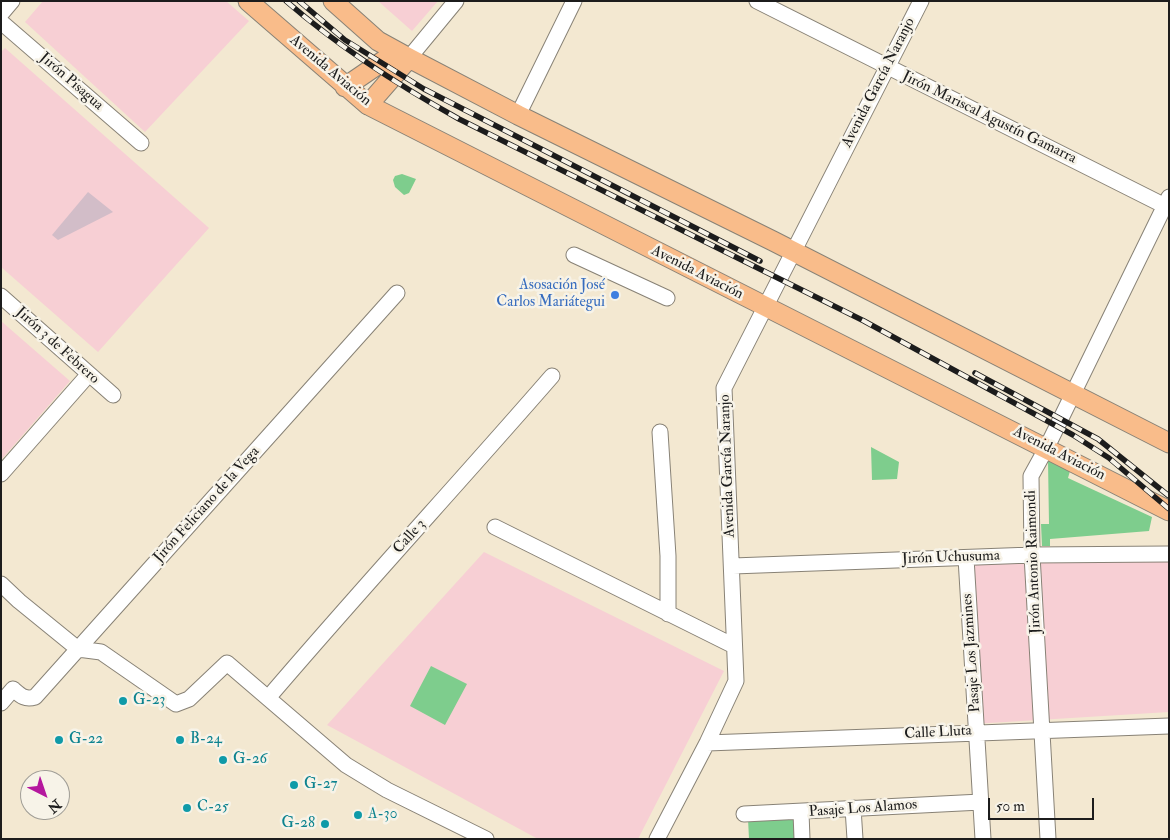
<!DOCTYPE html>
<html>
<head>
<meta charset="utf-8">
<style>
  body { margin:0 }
  #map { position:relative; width:1170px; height:840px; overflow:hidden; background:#f3e8d1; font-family:"IM FELL Double Pica",serif }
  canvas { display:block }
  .frame { position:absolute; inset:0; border:2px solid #1c1c1c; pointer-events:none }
  .north { position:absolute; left:20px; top:770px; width:50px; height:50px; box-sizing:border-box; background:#f7f3e8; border:1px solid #9f9d96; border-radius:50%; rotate:139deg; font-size:14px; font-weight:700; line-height:20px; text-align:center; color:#1c1c1c }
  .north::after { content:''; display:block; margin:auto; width:18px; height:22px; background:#b5179e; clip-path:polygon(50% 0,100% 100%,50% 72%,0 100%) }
  .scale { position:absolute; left:988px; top:798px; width:106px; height:22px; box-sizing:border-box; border:2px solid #1c1c1c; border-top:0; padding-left:6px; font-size:15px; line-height:18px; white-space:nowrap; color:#1c1c1c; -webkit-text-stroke:4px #f7f3e8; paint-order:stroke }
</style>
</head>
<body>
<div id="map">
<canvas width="1170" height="840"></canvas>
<div class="frame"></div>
<div class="north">N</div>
<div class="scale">50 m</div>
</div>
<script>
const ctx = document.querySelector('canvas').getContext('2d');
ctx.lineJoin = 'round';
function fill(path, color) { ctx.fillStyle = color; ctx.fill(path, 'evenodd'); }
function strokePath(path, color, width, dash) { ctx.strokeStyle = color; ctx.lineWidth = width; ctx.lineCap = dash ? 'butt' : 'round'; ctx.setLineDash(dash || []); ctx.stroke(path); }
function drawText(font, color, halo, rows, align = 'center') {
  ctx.font = font + ' "IM FELL Double Pica",serif'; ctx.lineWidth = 5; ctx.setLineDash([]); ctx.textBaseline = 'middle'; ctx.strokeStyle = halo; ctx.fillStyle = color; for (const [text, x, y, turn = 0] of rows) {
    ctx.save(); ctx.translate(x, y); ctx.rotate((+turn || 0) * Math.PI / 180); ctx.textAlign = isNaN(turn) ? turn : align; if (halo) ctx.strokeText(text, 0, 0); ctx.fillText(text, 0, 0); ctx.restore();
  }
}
const built = new Path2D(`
  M 43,1 L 226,1 L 249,21 L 145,132 L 25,22 Z
  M 378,1 L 438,1 L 412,31 Z
  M 5,48 L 209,228 L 98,352 L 1,267 L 1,52 Z
  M 1,321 L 70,381 L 1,460 Z
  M 484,552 L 724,671 L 638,839 L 538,839 L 327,725 Z
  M 1169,559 L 1169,712 L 973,724 L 973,562 Z`);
const industrial = new Path2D(`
  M 88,192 L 113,212 L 58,240 L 52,235 Z`);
const green = new Path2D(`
  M 402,174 L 416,179 L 409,193 L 404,195 L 395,187 L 393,180 L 395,176 Z
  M 871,447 L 899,462 L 897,479 L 872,480 Z
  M 1048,460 L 1070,471 L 1068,478 L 1152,517 L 1149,531 L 1050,539 L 1050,546 L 1042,546 L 1041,524 L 1049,524 Z
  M 431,666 L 467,684 L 445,725 L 410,706 Z
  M 748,819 L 796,819 L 798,839 L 749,839 Z`);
const minor = new Path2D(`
  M 757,1 L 1169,208
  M 1,14 L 12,1
  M 1,22 L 141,143
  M 409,58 L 456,1
  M 518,115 L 574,1
  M 574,255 L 667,298
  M 1,296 L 113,395
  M 660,432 L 668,556 L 668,614
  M 1,474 L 89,374
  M 495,527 L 734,646
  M 966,558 L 983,839
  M 733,566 L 1032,555 L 1169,554
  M 1,584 L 19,601 L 78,649 L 101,652 L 176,704 L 189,699 L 227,663 L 346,765 L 387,790 L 486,839
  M 268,698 C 361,589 458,484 552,376
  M 1,703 L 13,689 C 21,696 25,700 35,697 L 397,293
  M 707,743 L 1169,726
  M 853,808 L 855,839
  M 801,812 L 802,839
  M 744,814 L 981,802
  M 657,839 L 707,743 L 736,681 L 724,388 L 921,1
  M 1048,839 L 1032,555 L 1031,476 L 1047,447 L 1169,197`);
const major = new Path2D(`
  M 248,1 L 368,105 L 1169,511
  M 333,1 L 378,41 L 409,58 L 518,115 L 773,241 L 1169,443
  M 345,87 L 386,59 L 409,58
  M 368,105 L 409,58`);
const rail = new Path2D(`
  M 286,1 C 339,47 398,85 459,119 L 864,321 L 1073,435 L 1109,458 L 1169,509
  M 299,1 L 345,40 L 424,89 L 760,261
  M 975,373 L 1098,439 L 1169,496`);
const markers = [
  [615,295,5,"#3f7fe0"],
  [123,701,5,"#0f9aa8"],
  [59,740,5,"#0f9aa8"],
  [180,740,5,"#0f9aa8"],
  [223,760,5,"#0f9aa8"],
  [294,785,5,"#0f9aa8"],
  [187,808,5,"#0f9aa8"],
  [358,815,5,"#0f9aa8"],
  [325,824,5,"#0f9aa8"]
];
const streetNames = [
  ["Avenida Aviación",330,71,40],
  ["Jirón Pisagua",71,82,41],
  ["Avenida García Naranjo",879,83,-63],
  ["Jirón Mariscal Agustín Gamarra",989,118,26],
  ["Avenida Aviación",697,273,27],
  ["Jirón 3 de Febrero",57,346,42],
  ["Avenida Aviación",1059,454,27],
  ["Avenida García Naranjo",728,466,-92],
  ["Jirón Feliciano de la Vega",207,505,-48],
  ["Calle 3",410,537,-48],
  ["Jirón Uchusuma",951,558,-2],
  ["Jirón Antonio Raimondi",1034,562,-92],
  ["Pasaje Los Jazmines",972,653,-94],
  ["Calle Lluta",938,733,-3],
  ["Pasaje Los Alamos",863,809,-4]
];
const shopNames = [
  ["Asosación José",605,286],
  ["Carlos Mariátegui",605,303]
];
const cultureNames = [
  ["G-23",133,701],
  ["G-22",69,740],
  ["B-24",190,740],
  ["G-26",233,760],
  ["G-27",304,785],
  ["C-25",197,808],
  ["A-30",368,815],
  ["G-28",315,824,"right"]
];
fill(built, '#f7cfd4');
fill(industrial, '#d2bdc8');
fill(green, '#7ecd8d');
strokePath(minor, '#888276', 17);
strokePath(major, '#888276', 21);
strokePath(minor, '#fff', 15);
strokePath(major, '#f9bc8a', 19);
strokePath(rail, '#1c1c1c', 5.5);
strokePath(rail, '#f7f3e8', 4, [11]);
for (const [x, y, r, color] of markers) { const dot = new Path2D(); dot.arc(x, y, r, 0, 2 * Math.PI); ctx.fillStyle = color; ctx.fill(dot); strokePath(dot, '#f7f3e8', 2); }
drawText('15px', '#1c1c1c', '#f7f3e8', streetNames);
drawText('15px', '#366cbe', '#f7f3e8', shopNames, 'right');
drawText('15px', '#0d838f', '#f7f3e8', cultureNames, 'left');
</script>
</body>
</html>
